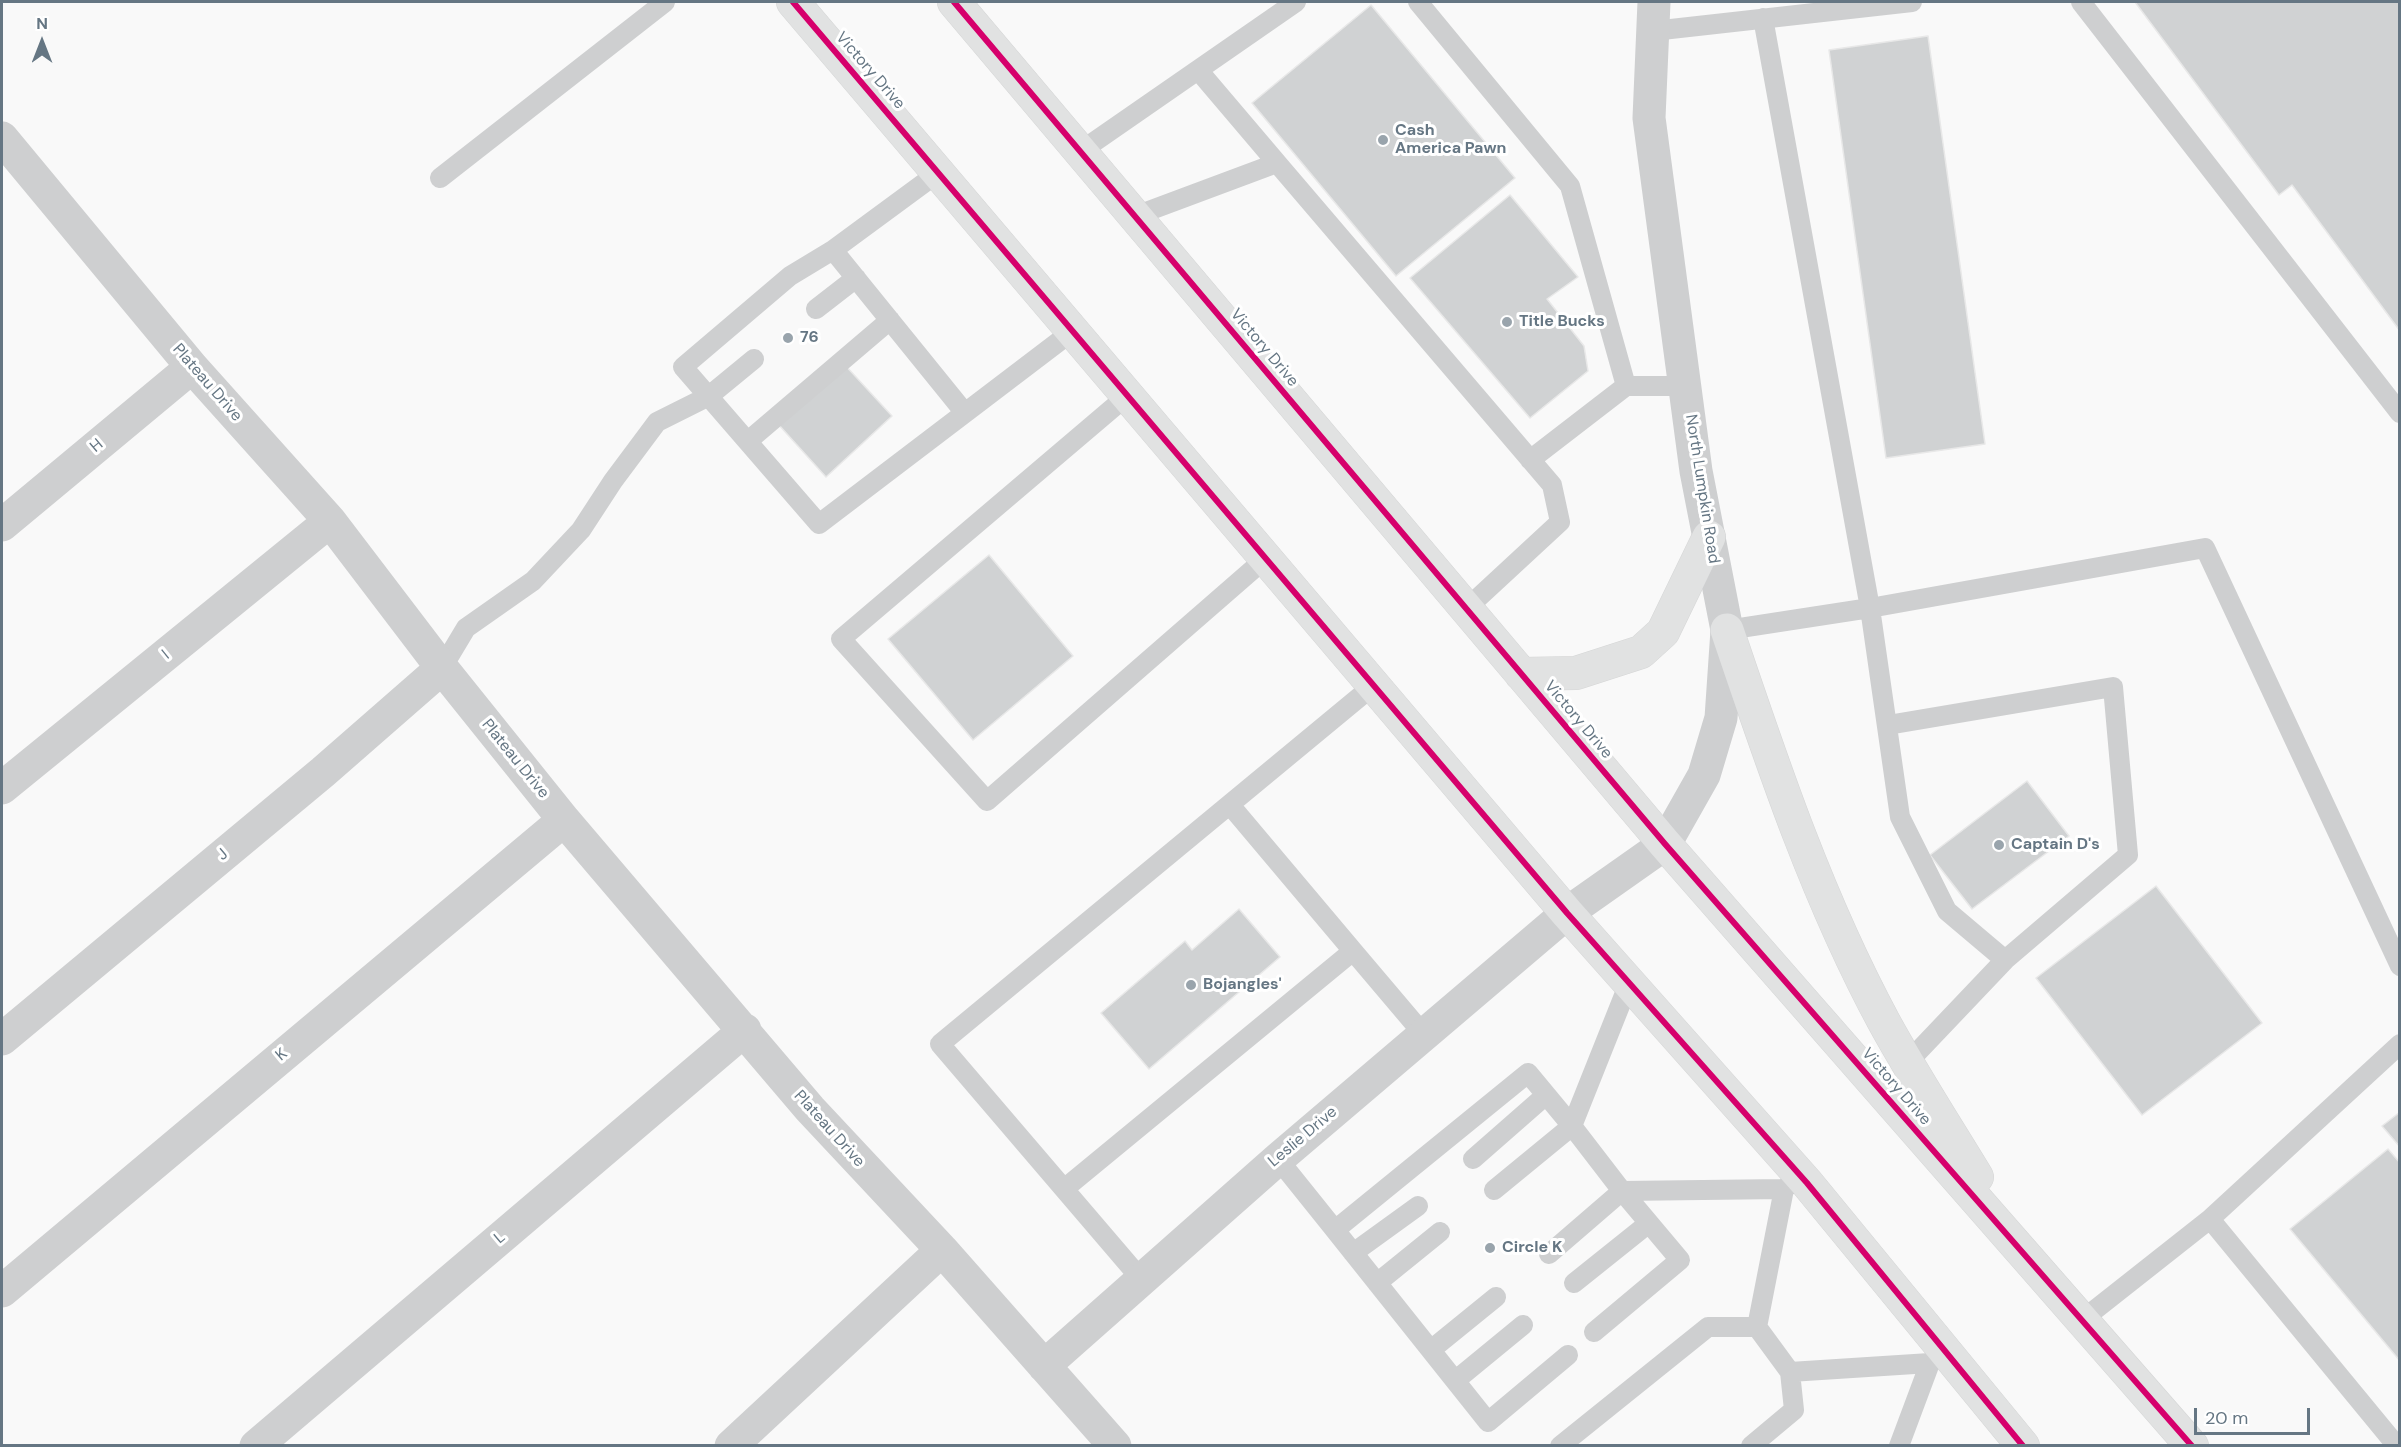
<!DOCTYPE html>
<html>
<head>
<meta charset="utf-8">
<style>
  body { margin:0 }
  #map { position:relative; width:2401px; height:1447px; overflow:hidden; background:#f9f9f9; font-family:"DM Sans",sans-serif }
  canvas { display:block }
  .frame { position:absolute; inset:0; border:3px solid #657683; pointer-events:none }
  .north { position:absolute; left:12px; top:12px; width:60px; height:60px; -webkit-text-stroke:4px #fff; paint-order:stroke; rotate:0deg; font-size:16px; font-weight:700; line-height:24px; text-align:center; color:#657683 }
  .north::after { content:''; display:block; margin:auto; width:21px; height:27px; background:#657683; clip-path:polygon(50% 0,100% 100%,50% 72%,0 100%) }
  .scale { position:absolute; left:2194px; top:1408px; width:116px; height:27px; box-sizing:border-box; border:3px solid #657683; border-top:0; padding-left:8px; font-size:18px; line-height:21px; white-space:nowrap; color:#657683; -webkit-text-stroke:4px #fff; paint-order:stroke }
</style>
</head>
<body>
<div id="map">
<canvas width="2401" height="1447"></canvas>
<div class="frame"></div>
<div class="north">N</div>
<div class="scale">20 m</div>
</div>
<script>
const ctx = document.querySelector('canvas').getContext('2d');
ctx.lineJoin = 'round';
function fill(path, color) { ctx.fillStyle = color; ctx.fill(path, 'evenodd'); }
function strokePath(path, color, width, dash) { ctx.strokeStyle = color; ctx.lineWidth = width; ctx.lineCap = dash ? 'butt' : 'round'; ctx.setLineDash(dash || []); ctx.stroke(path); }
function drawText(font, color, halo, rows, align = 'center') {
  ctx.font = font + ' "DM Sans",sans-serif'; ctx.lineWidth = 6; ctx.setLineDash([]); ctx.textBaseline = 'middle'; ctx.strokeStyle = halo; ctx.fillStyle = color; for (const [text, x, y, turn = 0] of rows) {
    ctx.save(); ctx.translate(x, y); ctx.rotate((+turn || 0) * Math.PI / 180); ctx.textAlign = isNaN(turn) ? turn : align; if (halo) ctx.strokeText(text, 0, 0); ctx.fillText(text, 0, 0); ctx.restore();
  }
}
const building = new Path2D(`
  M 2135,2 L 2400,2 L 2400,331 L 2292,185 L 2279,195 Z
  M 1371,5 L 1515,178 L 1396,276 L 1252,103 Z
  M 1928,36 L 1985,444 L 1886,458 L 1829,50 Z
  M 1510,195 L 1578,277 L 1547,299 L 1584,346 L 1588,371 L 1530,418 L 1410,278 Z
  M 844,364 L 892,416 L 826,477 L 778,424 Z
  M 989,555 L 1073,656 L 973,740 L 888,639 Z
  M 2027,781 L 2069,836 L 1972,909 L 1930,855 Z
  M 2156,886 L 2262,1023 L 2142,1115 L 2036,978 Z
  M 1239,909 L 1280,957 L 1149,1069 L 1101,1013 L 1185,941 L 1192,950 Z
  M 2400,1112 L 2400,1147 L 2382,1126 Z
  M 2388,1149 L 2400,1163 L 2400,1361 L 2290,1229 Z`);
const service = new Path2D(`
  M 1418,2 L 1570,186 L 1626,386
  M 2081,2 L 2400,413
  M 1653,31 L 1912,2
  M 1198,70 L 1277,163
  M 1081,151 L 1296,2
  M 939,172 L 833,250 L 790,276 L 683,367 L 819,524 L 1074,330
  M 440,178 L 665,2
  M 1135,216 L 1277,163 L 1552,485 L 1560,522 L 1466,609
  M 833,250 L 965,413
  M 816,309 L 856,278
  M 1128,395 L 841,639 L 987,801 L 1266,558
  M 748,441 L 890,320
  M 1530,460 L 1626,386 L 1687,386
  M 1727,630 L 1870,608 L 1763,18
  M 442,668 L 466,628 L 533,581 L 581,530 L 613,481 L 657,422 L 709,396 L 754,359
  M 1888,725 L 2113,687 L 2128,855 L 2005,960
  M 1230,805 L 1353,951
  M 1629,983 L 1572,1126 L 1622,1191 L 1784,1189 L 1800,1176
  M 1908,1062 L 2005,960 L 1947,911 L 1900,817 L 1870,608 L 2205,548 L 2400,966
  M 1278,1159 L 1335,1230
  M 1473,1159 L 1546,1095
  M 1064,1189 L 1353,951 L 1425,1036
  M 1784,1189 L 1757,1327 L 1790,1372 L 1930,1363
  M 1494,1190 L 1572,1126 L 1528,1073 L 1335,1230 L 1488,1422 L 1568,1355
  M 2210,1219 L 2400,1044
  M 1353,1253 L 1418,1206
  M 1549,1254 L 1622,1191 L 1680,1260 L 1594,1332
  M 1141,1279 L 940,1044 L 1374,685
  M 1377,1283 L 1440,1232
  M 1574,1283 L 1649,1223
  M 2082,1320 L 2210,1219 L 2397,1446
  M 1432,1349 L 1496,1297
  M 1456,1380 L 1523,1325
  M 1560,1446 L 1708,1327 L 1757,1327
  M 1751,1446 L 1794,1410 L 1790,1372
  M 1899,1446 L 1930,1363 L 1939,1356`);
const minor = new Path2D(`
  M 2,138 L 192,367 L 330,521 L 442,668 L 564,820 L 810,1109 L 942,1250 L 1115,1446
  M 2,525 L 192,367
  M 2,788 L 330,521
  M 2,1039 L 323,772 L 442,668
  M 2,1291 L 564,820
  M 1044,1366 L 1278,1159 L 1567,913
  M 256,1446 L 745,1030
  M 731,1446 L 942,1250`);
const tertiary = new Path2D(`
  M 1567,913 L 1665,844 L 1704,775 L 1721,718 L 1727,630 L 1696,471 L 1649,118 L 1654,2`);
const trunk = new Path2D(`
  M 793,2 L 1567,913 L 1807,1183 L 2023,1446
  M 954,2 L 1665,844 L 2192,1446
  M 1727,630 C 1772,763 1817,898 1884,1022 C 1913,1075 1946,1126 1977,1177
  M 1521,674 L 1576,673 L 1641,652 L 1663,632 L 1709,537`);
const cycleway = new Path2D(`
  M 793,2 L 1567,913 L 1807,1183 L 2023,1446
  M 954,2 L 1665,844 L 2192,1446`);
const markers = [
  [1383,140,6,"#99a4ac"],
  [1507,322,6,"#99a4ac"],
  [788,338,6,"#99a4ac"],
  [1999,845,6,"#99a4ac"],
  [1191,985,6,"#99a4ac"],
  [1490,1248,6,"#99a4ac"]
];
const streetNames = [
  ["Victory Drive",870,71,49],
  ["Victory Drive",1264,348,50],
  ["Plateau Drive",207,383,49],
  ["H",97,446,-40],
  ["North Lumpkin Road",1702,489,81],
  ["I",166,655,-39],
  ["Victory Drive",1578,720,50],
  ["Plateau Drive",515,759,51],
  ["J",223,855,-40],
  ["K",282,1055,-40],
  ["Victory Drive",1896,1087,49],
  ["Plateau Drive",829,1129,48],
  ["Leslie Drive",1303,1137,-40],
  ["L",500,1238,-40]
];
const poiNames = [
  ["Cash",1395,131],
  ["America Pawn",1395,149],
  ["Title Bucks",1519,322],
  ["76",800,338],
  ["Captain D's",2011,845],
  ["Bojangles'",1203,985],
  ["Circle K",1502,1248]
];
fill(building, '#d0d2d3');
strokePath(building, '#e8e8e8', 1.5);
strokePath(trunk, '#d5d6d6', 34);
strokePath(service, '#cecfd0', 20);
strokePath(minor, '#cecfd0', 33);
strokePath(tertiary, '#cecfd0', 33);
strokePath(trunk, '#e1e2e2', 33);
strokePath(cycleway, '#d6006c', 6);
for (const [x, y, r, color] of markers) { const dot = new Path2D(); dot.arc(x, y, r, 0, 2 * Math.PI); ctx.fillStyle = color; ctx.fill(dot); strokePath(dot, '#fff', 2); }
drawText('16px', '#657683', '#fff', streetNames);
drawText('bold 16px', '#657683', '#fff', poiNames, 'left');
</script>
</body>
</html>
